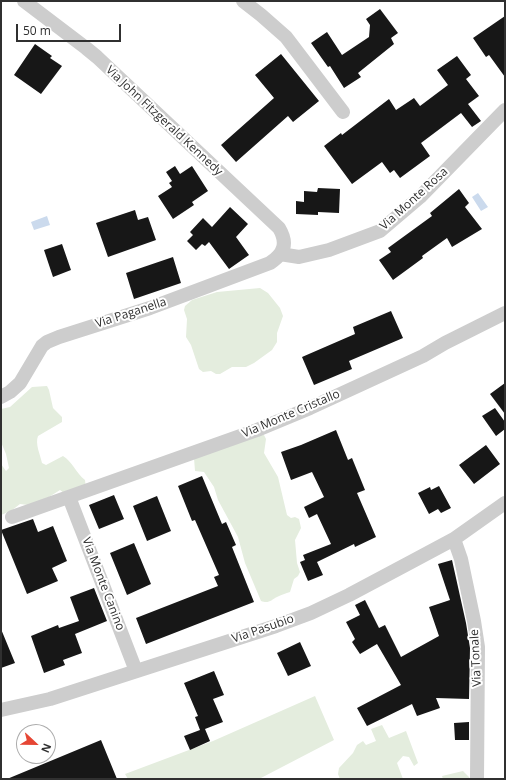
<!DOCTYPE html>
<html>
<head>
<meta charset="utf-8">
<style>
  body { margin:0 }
  #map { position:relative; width:506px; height:780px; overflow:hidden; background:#fff; font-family:"Open Sans",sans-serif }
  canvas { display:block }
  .frame { position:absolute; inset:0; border:2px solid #303030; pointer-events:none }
  .north { position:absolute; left:16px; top:724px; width:40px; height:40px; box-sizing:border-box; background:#fff; border:1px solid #acacac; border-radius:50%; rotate:112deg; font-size:11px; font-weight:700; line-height:16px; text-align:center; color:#303030 }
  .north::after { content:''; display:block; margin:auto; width:14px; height:18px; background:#e64634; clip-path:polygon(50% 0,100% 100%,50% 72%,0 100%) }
  .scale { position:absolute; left:16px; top:24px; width:105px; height:18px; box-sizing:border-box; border:2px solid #303030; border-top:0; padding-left:5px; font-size:12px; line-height:14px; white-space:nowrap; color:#303030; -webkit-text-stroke:3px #fff; paint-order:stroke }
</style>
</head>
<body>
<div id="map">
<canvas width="506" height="780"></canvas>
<div class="frame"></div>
<div class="north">N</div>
<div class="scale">50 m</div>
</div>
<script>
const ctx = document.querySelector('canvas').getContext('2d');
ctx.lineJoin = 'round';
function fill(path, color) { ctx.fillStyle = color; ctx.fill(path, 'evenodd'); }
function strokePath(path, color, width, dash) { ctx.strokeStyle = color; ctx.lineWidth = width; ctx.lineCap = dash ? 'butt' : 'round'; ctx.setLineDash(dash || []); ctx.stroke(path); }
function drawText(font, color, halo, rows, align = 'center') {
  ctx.font = font + ' "Open Sans",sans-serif'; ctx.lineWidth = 4; ctx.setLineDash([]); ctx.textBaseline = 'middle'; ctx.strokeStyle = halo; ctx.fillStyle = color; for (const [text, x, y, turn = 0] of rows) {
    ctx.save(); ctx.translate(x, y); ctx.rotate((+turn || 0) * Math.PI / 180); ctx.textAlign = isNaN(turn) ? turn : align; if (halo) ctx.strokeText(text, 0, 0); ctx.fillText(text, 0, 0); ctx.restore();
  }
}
const green = new Path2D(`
  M 260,288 L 268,293 L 280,308 L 283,316 L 277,333 L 277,342 L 272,350 L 254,363 L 246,367 L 232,367 L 220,374 L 216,374 L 211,371 L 203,372 L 199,369 L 191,345 L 186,337 L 187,319 L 184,310 L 185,306 L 192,300 L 217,292 Z
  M 47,386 L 49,390 L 53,408 L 62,417 L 62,422 L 38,436 C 35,444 40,454 42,463 L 46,465 L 63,456 C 72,461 76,473 85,480 L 86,489 L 69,497 L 60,490 L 49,497 L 28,505 L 20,504 L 11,511 L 1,515 L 1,464 L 6,471 L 9,468 L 6,454 L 1,442 L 1,409 L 10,407 L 32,387 Z
  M 256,432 L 264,435 L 266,439 L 264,453 L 278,477 L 287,515 L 291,518 L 295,517 L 299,519 L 301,528 L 295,540 L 297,563 L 300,572 L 298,576 L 294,579 L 290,592 C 286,593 281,595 277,597 C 271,600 269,604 261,601 L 245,563 L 238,537 L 218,500 L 214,487 L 204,472 L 195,471 L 194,458 Z
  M 315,696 L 334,740 L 259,779 L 128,779 L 125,774 L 213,741 Z
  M 382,725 L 389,738 L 406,731 L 418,763 L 414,766 L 409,757 L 403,756 L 397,763 L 403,779 L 340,779 L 338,774 L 339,768 L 353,753 L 357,745 L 363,741 L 366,745 L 376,741 L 371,729 Z
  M 463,771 L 469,777 L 470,779 L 443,779 L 442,776 Z`);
const water = new Path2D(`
  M 478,193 L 488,207 L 481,211 L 472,197 Z
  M 47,216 L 50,225 L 34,230 L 31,222 Z`);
const building = new Path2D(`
  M 380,9 L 398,33 L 391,38 L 394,44 L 358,73 L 361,77 L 344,88 L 330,66 L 328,67 L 311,43 L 327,32 L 342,55 L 369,37 L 370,25 L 366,19 Z
  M 505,16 L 505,77 L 489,55 L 486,57 L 473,38 Z
  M 35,44 L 52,56 L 50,58 L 62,66 L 41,94 L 14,75 Z
  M 281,54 L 319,101 L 293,122 L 288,116 L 236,162 L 221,145 L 274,98 L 255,75 Z
  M 457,56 L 471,75 L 466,79 L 479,96 L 468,104 L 481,121 L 472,127 L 461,113 L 421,143 L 430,156 L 400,178 L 394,170 L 390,173 L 382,162 L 352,184 L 324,146 L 341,133 L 342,135 L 389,99 L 396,110 L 414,98 L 420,106 L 448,85 L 437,70 Z
  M 175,166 L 180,174 L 192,166 L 208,191 L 192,202 L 194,205 L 173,219 L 158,196 L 172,187 L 169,183 L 172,181 L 166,172 Z
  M 318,188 L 340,189 L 339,213 L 318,212 L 318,215 L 296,214 L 296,201 L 304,202 L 304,191 L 317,192 Z
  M 459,189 L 469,203 L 465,207 L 482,229 L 452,247 L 447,238 L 422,256 L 423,258 L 393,280 L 379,260 L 391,252 L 388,248 L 432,216 L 430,213 Z
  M 230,207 L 248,224 L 236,237 L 249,255 L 229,269 L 209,242 L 205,246 L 202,244 L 196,250 L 187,241 L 193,235 L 190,232 L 203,218 L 212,227 Z
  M 135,210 L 138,220 L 148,217 L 156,240 L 108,257 L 96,223 Z
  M 62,244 L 71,270 L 53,277 L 44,250 Z
  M 173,257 L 181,283 L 134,299 L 126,273 Z
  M 391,311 L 403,338 L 349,361 L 352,369 L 314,385 L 302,357 L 355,334 L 353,327 Z
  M 505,383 L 505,414 L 490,394 Z
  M 495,408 L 505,422 L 505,429 L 496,436 L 482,416 Z
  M 336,430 L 348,460 L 352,458 L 365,490 L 357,493 L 376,537 L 355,547 L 354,544 L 317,562 L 323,575 L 308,581 L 300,562 L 305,560 L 303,555 L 331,544 L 317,514 L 309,518 L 304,507 L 324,497 L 312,472 L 291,480 L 281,452 L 301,445 Z
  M 486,445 L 500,464 L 474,484 L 459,465 Z
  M 202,476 L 222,524 L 226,522 L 236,545 L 232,547 L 254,602 L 146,644 L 136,618 L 218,586 L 214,577 L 219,575 L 195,520 L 192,521 L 178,486 Z
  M 439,486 L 451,508 L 441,513 L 438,509 L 429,514 L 418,493 L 430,487 L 431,490 Z
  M 114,495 L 124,519 L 99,529 L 89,505 Z
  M 157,496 L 171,531 L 147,541 L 133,506 Z
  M 33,519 L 38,532 L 53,526 L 67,561 L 52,568 L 58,581 L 27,594 L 1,530 Z
  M 134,543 L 151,584 L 127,595 L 110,553 Z
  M 452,560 L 466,623 L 470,648 L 469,699 L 436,698 L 440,708 L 417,716 L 412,704 L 367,726 L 357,708 L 401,685 L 377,644 L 360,654 L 352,642 L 355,639 L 346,622 L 360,615 L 355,605 L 365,600 L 379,628 L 385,625 L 401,657 L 439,636 L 429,607 L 450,600 L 438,564 Z
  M 94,588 L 107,621 L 75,634 L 82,653 L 63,660 L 65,665 L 44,673 L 31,636 L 58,625 L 59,628 L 79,621 L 70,597 Z
  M 1,629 L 15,663 L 1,668 Z
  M 300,642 L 311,666 L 288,676 L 277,653 Z
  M 214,671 L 224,695 L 213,699 L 223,722 L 205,729 L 210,741 L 190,750 L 184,736 L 200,730 L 195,717 L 198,716 L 184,683 Z
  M 469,722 L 469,740 L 455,740 L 454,723 Z
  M 101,740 L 117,779 L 7,779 Z`);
const street = new Path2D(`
  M 243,1 L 261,15 L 286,37 L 343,112
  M 280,254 L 299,257 L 329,250 L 380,231 L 420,197 L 505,110
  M 1,397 L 10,392 L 20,383 L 42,346 L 47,342 L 59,337 L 150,308 L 270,263 C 284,254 288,243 279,228 L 97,57 L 86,48 L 24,1
  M 69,497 L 136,671
  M 12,517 L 257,430 L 310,408 L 423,356 L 445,343 L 505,313
  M 454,539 L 461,559 L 474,621 L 478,647 L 477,779
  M 1,710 L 50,699 L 276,626 L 311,613 L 349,595 L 411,562 L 454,539 L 505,503`);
const streetNames = [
  ["Via John Fitzgerald Kennedy",164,121,43],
  ["Via Monte Rosa",414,199,-42],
  ["Via Paganella",131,313,-18],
  ["Via Monte Cristallo",291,414,-23],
  ["Via Monte Canino",103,584,69],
  ["Via Pasubio",263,629,-19],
  ["Via Tonale",476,658,-93]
];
fill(green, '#e4edde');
fill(water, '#cbdaed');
fill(building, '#171717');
strokePath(street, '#cdcdcd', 14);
drawText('12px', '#303030', '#fff', streetNames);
</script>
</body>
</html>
